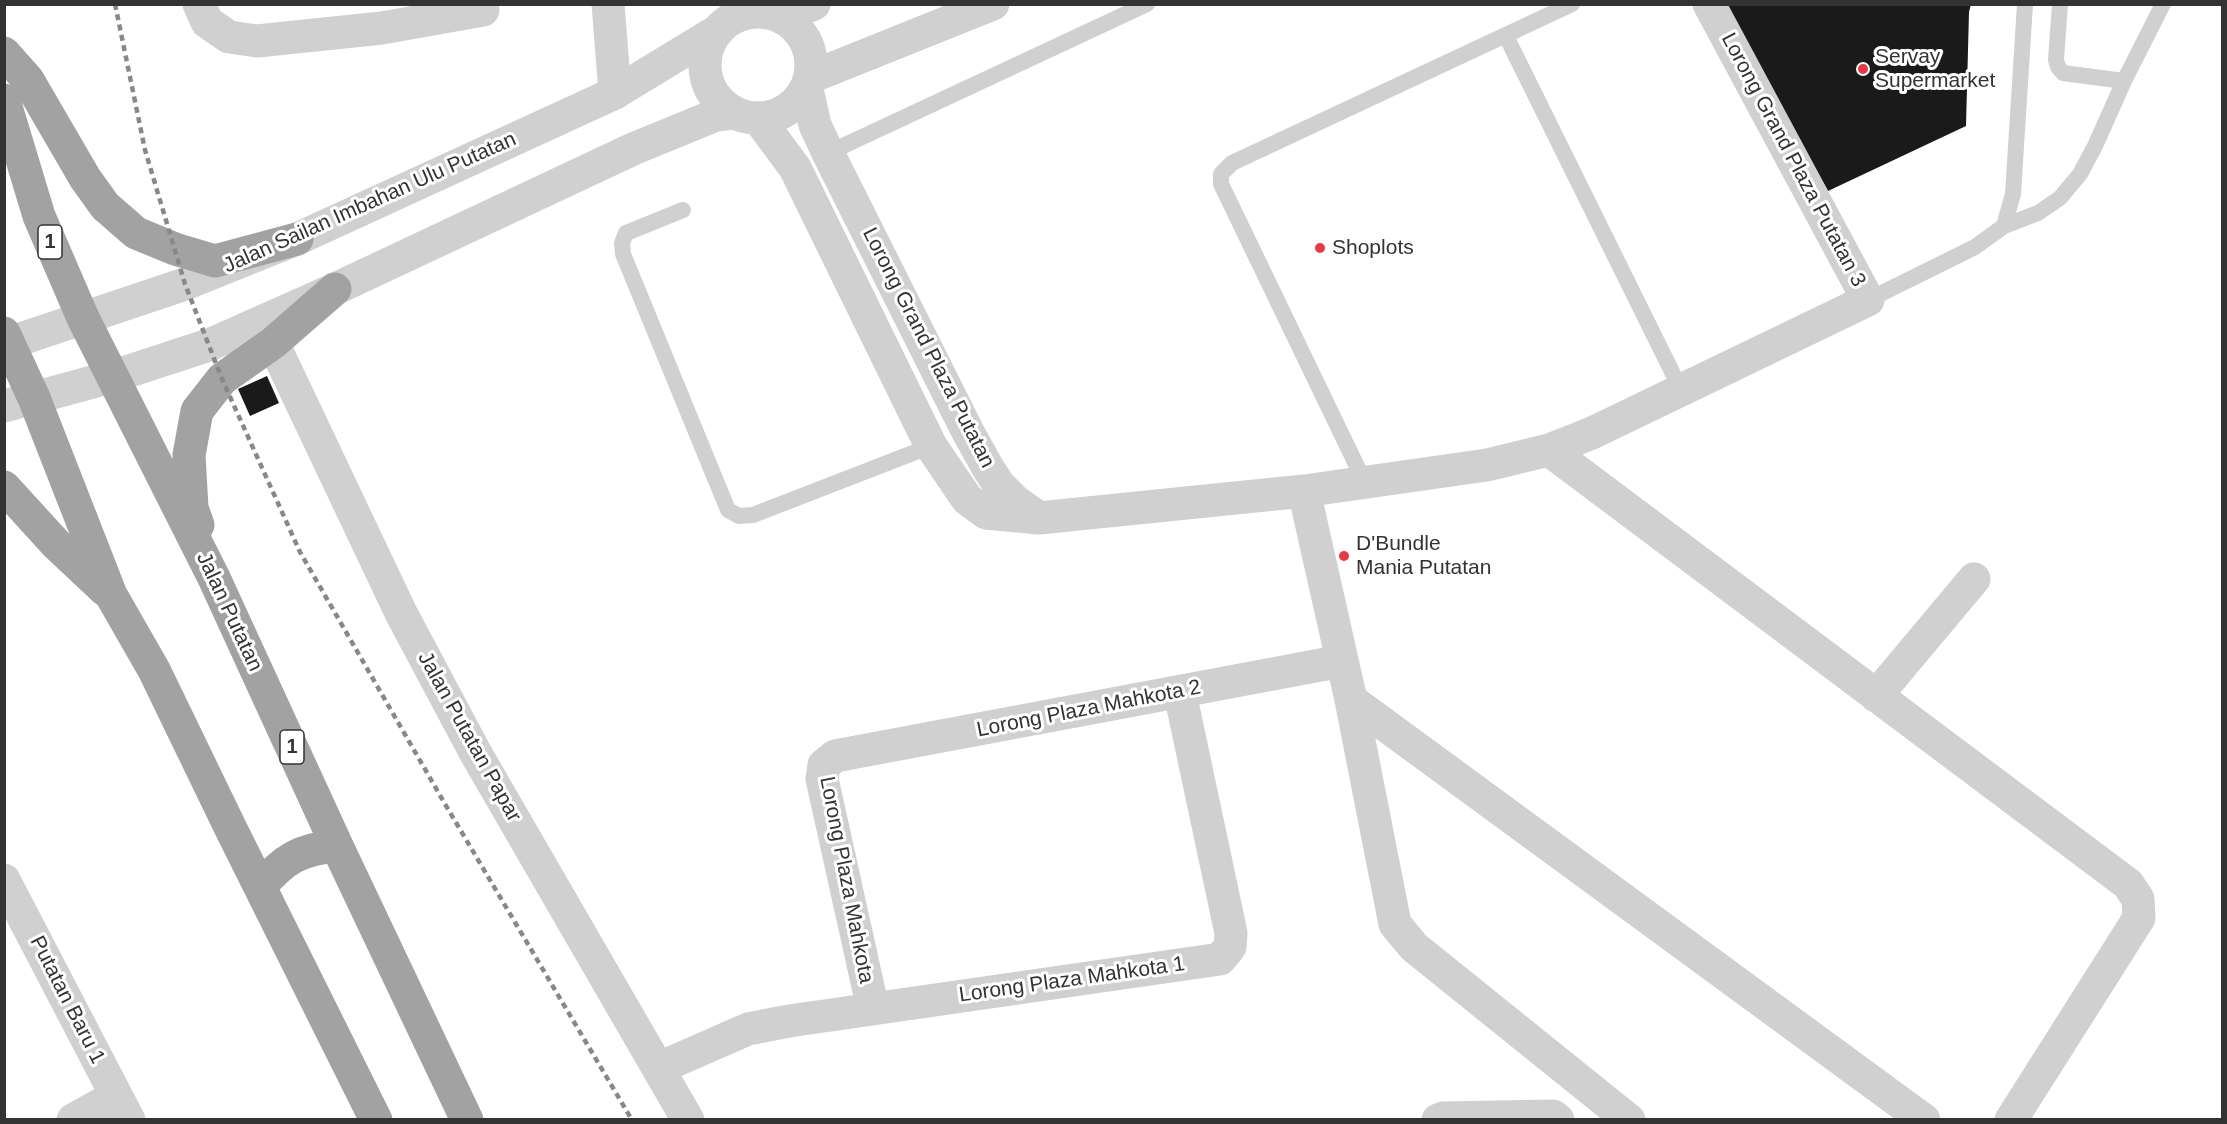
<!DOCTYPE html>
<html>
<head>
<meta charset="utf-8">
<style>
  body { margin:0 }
  #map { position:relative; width:2227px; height:1124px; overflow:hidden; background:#fff; font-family:Helvetica,sans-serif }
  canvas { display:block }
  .frame { position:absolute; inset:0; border:6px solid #333; pointer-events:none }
</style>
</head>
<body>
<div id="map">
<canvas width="2227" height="1124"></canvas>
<div class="frame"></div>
</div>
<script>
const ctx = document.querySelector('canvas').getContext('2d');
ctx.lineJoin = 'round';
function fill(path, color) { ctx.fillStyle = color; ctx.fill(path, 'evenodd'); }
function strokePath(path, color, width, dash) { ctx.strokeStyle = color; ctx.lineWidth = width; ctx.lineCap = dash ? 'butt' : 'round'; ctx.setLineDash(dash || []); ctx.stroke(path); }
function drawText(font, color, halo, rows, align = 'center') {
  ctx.font = font + ' Helvetica,sans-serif'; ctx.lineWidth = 6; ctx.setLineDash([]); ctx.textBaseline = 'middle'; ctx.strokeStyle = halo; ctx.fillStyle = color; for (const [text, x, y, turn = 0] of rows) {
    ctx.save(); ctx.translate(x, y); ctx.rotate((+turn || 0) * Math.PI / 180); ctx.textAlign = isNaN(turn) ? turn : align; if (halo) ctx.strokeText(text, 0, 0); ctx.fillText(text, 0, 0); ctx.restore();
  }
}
const building = new Path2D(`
  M 1722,4 L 1971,4 L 1969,12 L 1966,126 L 1828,191 Z
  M 267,376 L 279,403 L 250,416 L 238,389 Z`);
const service = new Path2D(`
  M 2060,4 L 2056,60 L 2058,67 L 2063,73 L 2124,81 L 2163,4
  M 1506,36 L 1681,390
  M 828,153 L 1147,4
  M 683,210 L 626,233 L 622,243 L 623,254 L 728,510 L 739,516 L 753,515 L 931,446
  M 2004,226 L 2013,194 L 2025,4
  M 1868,300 L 1975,247 L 2004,226 L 2038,213 L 2060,198 L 2080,174 L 2095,146 L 2124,81
  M 1365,483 L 1221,184 L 1221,174 L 1232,163 L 1572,4`);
const minor = new Path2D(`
  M 199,4 L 207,22 L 229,37 L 257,41 L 382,28 L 483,10
  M 608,4 L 615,93
  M 751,4 L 759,11
  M 807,89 L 815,125 L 828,153 L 968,432 L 988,468 L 999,485 L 1015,501 L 1039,518
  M 758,118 L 795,168 L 931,446 L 967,499 L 986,513 L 1039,518 L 1304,491 L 1487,465 L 1549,450 L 1592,433 L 1868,300 L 1709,4
  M 273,343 L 401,613 L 475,752 L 688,1120
  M 1549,450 L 2128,884 L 2138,899 L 2139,918 L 2011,1120
  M 1304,491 L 1351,700 L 1395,924 L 1414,947 L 1629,1120
  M 1876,696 L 1974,579
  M 1351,700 L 1924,1120
  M 4,880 L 129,1120
  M 873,1009 L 822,779 L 824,765 L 835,756 L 1342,661
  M 659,1068 L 748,1029 L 789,1021 L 1220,959 L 1230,947 L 1231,933 L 1180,693
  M 73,1120 L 116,1096
  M 1438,1120 L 1443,1118 L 1553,1116 L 1558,1120`);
const tertiary = new Path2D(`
  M705 65a53 53 0 1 1 106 0a53 53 0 1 1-106 0Z
  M 782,16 L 814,4
  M 811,77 L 993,4
  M 9,343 L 185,284 L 297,239 L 615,93 L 717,31
  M 4,406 L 111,377 L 209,345 L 335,289 L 633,149 L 716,115 L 734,113`);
const trunk = new Path2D(`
  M 4,53 L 28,80 L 85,178 L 105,206 L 136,233 L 175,249 L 215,261 L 297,239
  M 4,100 L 39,216 L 83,318 L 214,578 L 337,846 L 467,1120
  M 4,333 L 34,398 L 111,595 L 154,670 L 230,827 L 376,1120
  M 4,487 L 57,545 L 105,590
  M 198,525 L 192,508 L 189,455 L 197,411 L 222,379 L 273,343 L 335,289
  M 260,887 C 284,859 300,849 337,846`);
const rail = new Path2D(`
  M 115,4 L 145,150 L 185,284 L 222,379 L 300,552 L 445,804 L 632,1120`);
const markers = [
  [1863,69,6,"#e63946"],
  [1320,248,6,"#e63946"],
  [1344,556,6,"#e63946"]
];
const shields = [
  [50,242,24],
  [292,747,24]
];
const shieldNames = [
  ["1",50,242],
  ["1",292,747]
];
const poiNames = [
  ["Servay",1875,57],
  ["Supermarket",1875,81],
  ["Shoplots",1332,248],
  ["D'Bundle",1356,544],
  ["Mania Putatan",1356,568]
];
const streetNames = [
  ["Lorong Grand Plaza Putatan 3",1793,160,62],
  ["Jalan Sailan Imbahan Ulu Putatan",370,203,-24],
  ["Lorong Grand Plaza Putatan",928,348,63],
  ["Jalan Putatan",229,612,65],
  ["Lorong Plaza Mahkota 2",1089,709,-11],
  ["Jalan Putatan Papar",469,737,61],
  ["Lorong Plaza Mahkota",846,880,79],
  ["Lorong Plaza Mahkota 1",1072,980,-8],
  ["Putatan Baru 1",67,1000,63]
];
fill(building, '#1a1a1a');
strokePath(service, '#d0d0d0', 16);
strokePath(minor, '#d0d0d0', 33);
strokePath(tertiary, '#d0d0d0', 33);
strokePath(trunk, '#a2a2a2', 33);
strokePath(rail, '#888', 4.5, [6, 4.5]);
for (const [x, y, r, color] of markers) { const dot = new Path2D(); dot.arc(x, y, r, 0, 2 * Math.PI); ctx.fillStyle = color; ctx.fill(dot); strokePath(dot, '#fff', 2); }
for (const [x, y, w] of shields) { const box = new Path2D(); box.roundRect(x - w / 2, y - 17, w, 34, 4.5); ctx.fillStyle = '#fff'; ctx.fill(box); strokePath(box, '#333', 1.5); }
drawText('bold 20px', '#333', null, shieldNames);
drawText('21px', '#333', '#fff', poiNames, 'left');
drawText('21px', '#333', '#fff', streetNames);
</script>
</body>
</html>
